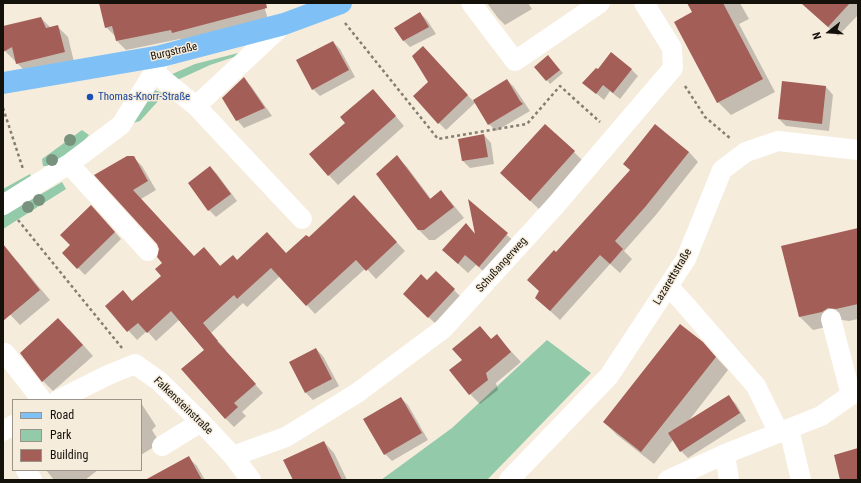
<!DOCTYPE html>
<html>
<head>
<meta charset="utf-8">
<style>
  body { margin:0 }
  #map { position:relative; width:861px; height:483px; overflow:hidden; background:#f6ecdc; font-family:"Roboto Condensed",sans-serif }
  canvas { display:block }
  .frame { position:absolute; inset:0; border:4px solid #14110b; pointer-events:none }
  .legend { position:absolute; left:12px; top:399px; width:130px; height:72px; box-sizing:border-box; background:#f6ecdc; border:1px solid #9c9488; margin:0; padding:5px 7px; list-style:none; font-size:12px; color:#14110b }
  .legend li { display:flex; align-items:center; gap:8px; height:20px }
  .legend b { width:20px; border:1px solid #9c9488 }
  .north { position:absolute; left:809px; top:12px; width:40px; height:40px; -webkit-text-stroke:3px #f6ecdc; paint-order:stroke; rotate:253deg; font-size:11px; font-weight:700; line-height:16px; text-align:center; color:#14110b }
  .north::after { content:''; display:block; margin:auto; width:14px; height:18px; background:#14110b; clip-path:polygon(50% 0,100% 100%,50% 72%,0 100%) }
</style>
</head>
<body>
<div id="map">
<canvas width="861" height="483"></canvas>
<div class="frame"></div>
<ul class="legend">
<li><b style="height:5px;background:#7fc1f6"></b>Road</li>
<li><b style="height:11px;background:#93caaa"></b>Park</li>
<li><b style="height:11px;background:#a35e57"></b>Building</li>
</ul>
<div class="north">N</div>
</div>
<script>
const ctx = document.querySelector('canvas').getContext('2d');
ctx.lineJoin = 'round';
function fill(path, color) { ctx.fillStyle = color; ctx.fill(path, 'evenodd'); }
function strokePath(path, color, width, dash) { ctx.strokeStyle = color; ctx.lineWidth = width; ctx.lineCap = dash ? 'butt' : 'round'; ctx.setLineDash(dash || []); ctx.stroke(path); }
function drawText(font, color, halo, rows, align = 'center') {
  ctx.font = font + ' "Roboto Condensed",sans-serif'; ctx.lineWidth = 3; ctx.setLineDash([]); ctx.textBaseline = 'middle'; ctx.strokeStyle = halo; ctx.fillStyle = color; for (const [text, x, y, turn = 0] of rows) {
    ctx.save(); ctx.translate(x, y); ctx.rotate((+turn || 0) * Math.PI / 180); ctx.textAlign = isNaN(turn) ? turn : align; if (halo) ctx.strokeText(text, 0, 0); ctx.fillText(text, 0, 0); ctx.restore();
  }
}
const green = new Path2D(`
  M 250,50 L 246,53 L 210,65 L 173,82 L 170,75 L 195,64 Z
  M 155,90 L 162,93 L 160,99 L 140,121 L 133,123 Z
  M 82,130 L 89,135 L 83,142 L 52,166 L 43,166 L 42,159 Z
  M 30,174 L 32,179 L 3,199 L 3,189 Z
  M 62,182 L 66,189 L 3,229 L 3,216 Z
  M 547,340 L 591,373 L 487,480 L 381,480 L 452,428 Z`);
const shadow = new Path2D(`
  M 100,3 L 263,3 L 268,19 L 182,42 L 180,39 L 126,50 L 117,41 L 116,37 L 106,27 Z
  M 487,3 L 528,3 L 532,9 L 505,25 L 498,18 Z
  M 688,3 L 740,3 L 749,19 L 739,24 L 775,92 L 731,115 L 718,102 L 693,13 Z
  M 801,3 L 858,3 L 858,15 L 838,36 Z
  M 420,13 L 427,20 L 436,34 L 410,47 L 403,40 Z
  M 41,18 L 51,28 L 58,27 L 68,37 L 74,62 L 28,74 L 17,63 L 17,61 L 15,61 L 5,51 L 3,42 L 3,27 Z
  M 333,42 L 340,49 L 355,77 L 320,96 L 313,89 Z
  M 430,55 L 473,101 L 507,80 L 514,87 L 530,111 L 496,131 L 489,124 L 476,102 L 446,130 L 439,123 L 430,82 Z
  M 551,60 L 563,73 L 550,84 L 547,80 Z
  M 631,69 L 638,76 L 620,99 L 610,91 L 604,100 L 584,83 Z
  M 244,79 L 251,86 L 272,116 L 244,128 L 237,120 Z
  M 826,87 L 833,95 L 829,131 L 786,126 L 779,119 Z
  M 382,100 L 404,126 L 338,185 L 310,155 Z
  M 655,125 L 689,152 L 698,162 L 655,216 L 624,251 L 632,259 L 620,273 L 610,264 L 560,320 L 536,298 L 556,253 L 631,170 Z
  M 484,135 L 491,143 L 494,164 L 470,168 L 463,161 L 459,140 Z
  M 574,152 L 584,162 L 540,210 L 511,183 Z
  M 133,157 L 142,166 L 156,190 L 141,199 L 194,257 L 212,257 L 221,267 L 237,261 L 287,254 L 309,238 L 362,205 L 405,251 L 376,279 L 366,268 L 315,314 L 280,276 L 247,307 L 243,303 L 211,333 L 226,350 L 225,351 L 263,393 L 242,412 L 246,416 L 234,427 L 225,418 L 205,350 L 179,320 L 156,341 L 147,331 L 137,340 L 106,306 L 123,291 L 133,302 L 163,276 L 163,263 L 158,243 L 96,175 Z
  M 397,157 L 407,167 L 431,199 L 441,192 L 451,202 L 464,218 L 435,240 L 429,240 L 418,229 Z
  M 210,167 L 217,174 L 237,201 L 216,217 L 209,210 Z
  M 470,202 L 517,244 L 490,277 L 476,265 L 468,273 L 443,250 L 466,225 L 476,234 Z
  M 98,213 L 121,239 L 85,275 L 63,253 Z
  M 858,229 L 858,319 L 849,321 L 842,320 L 835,325 L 813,330 L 800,317 L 782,246 Z
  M 8,252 L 18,262 L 50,300 L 20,325 L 3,307 L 3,256 Z
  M 454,290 L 461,297 L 436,324 L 411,301 Z
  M 480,327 L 492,340 L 497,336 L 521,362 L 496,383 L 498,390 L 480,404 L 470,394 L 451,370 L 463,360 Z
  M 69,329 L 93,356 L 53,391 L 43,381 L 21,353 Z
  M 316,349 L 323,356 L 339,386 L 313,400 L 306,393 L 290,363 Z
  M 715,356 L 728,370 L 687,423 L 729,397 L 736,404 L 746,421 L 688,458 L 681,451 L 673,440 L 654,464 L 617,435 L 604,422 Z
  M 401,398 L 408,405 L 428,440 L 392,461 L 385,454 Z
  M 141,403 L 156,426 L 152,430 L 160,443 L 141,455 Z
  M 324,442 L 334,453 L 347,480 L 291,480 Z
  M 188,457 L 197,466 L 205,480 L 159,480 Z
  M 46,470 L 98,470 L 85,480 L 54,480 Z`);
const building = new Path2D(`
  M 99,3 L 266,3 L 267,8 L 172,33 L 171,30 L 116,41 L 112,26 L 105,28 Z
  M 687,3 L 723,3 L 763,79 L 717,103 L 674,22 L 692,12 Z
  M 801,3 L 850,3 L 828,27 Z
  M 420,12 L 429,27 L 403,41 L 394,28 Z
  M 41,17 L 46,28 L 58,25 L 65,52 L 16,64 L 12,47 L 3,52 L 3,26 Z
  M 333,41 L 349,70 L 312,90 L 296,60 Z
  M 423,46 L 468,95 L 438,124 L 413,96 L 428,82 L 412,56 Z
  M 611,52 L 632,69 L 613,93 L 603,85 L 596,94 L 582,83 L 596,68 L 598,69 Z
  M 548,55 L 560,70 L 546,81 L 534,67 Z
  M 244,77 L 265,108 L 236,121 L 222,98 Z
  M 507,79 L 520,101 L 523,104 L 488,125 L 473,100 Z
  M 782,81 L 826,86 L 822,124 L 778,119 Z
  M 373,89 L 396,116 L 328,176 L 309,154 L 345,123 L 340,117 Z
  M 545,124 L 575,151 L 530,201 L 500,173 Z
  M 655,124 L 689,152 L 646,206 L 615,241 L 623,249 L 610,264 L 600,255 L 550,311 L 535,298 L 539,291 L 527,280 L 554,250 L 556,252 L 630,170 L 623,164 Z
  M 484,134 L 488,157 L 462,161 L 458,139 Z
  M 397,155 L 430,199 L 441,190 L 454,207 L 424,230 L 418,230 L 376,174 Z
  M 127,156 L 134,156 L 148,181 L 133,190 L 194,256 L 204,247 L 220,266 L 233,255 L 237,260 L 267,232 L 286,253 L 306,235 L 309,237 L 354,195 L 397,242 L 366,271 L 356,260 L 306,306 L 271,268 L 237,299 L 234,295 L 203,323 L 218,341 L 217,341 L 256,384 L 234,403 L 238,407 L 225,419 L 181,369 L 204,350 L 171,311 L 147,333 L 138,323 L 127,332 L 105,306 L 123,290 L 132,301 L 161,276 L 155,269 L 162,263 L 157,257 L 159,249 L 157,244 L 94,175 Z
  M 210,166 L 231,194 L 208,211 L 188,183 Z
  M 468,199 L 508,233 L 479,267 L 465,255 L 458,264 L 442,250 L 466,223 L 475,234 Z
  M 91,205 L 115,232 L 77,269 L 62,253 L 70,245 L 60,235 Z
  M 858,228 L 858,304 L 836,309 L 828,308 L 822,312 L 799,317 L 781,246 Z
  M 3,244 L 40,290 L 3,321 Z
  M 436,271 L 455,289 L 428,318 L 403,294 L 421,274 L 427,280 Z
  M 58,318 L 83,345 L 42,382 L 20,353 Z
  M 680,324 L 703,342 L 716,357 L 641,452 L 603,422 Z
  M 480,326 L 491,339 L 497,334 L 511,352 L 486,373 L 488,380 L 469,395 L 449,370 L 462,360 L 452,349 Z
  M 316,348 L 332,379 L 305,393 L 289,362 Z
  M 729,395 L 740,413 L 680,452 L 668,433 Z
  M 401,397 L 422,433 L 384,455 L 363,419 Z
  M 324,441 L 342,480 L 293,480 L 283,460 Z
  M 858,448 L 858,480 L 840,480 L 834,455 Z
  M 189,456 L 202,480 L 145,480 Z`);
const path = new Path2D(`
  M 345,23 L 438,139 L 527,124 L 560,86 L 600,122
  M 685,86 L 705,117 L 731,139
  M 3,108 L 23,169
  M 18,220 L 122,348`);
const minor = new Path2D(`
  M 471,3 L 515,61 L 600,3
  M 154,72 L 196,106 L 284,24
  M 196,106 L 302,219
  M 69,164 L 148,251
  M 3,205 L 69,164 L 121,125 L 154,72 L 161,56
  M 668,286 L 683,302 L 756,386 L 779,433
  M 5,353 L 42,400
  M 58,400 L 108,375 L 135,364 L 159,381 L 201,422 L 233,456 L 251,480
  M 789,429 L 801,480
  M 3,431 L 13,425
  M 162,446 L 201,422
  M 725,454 L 729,480
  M 233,456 L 286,437 L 357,393 L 443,329 L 555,206 L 673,68 L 672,48 L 644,3
  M 26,470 L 32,480
  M 509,480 L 609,376 L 686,259 L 722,170 L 746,152 L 778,141 L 858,150
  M 668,480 L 725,454 L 821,416 L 851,395 L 831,319`);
const major = new Path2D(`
  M 3,83 L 161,56 L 284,24 L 341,3`);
const trees = [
  [70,140],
  [52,160],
  [39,200],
  [28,207]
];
const markers = [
  [90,97,4,"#1a4fb4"]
];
const streetNames = [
  ["Burgstraße",174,52,-13],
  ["Schußangerweg",502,265,-48],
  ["Lazarettstraße",673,277,-59],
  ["Falkensteinstraße",183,406,44]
];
const transitNames = [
  ["Thomas-Knorr-Straße",98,97]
];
fill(green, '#93caaa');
fill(shadow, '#0003');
fill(building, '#a35e57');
strokePath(path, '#847d72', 2.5, [3, 3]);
strokePath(minor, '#fff', 20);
strokePath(major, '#7fc1f6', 22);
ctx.fillStyle = '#79927d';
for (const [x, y] of trees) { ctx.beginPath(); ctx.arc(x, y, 6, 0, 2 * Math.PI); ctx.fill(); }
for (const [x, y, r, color] of markers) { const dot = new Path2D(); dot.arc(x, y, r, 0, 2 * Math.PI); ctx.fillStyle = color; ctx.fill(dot); strokePath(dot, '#f6ecdc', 1.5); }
drawText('11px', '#14110b', '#f6ecdc', streetNames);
drawText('11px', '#164399', '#f6ecdc', transitNames, 'left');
</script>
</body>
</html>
